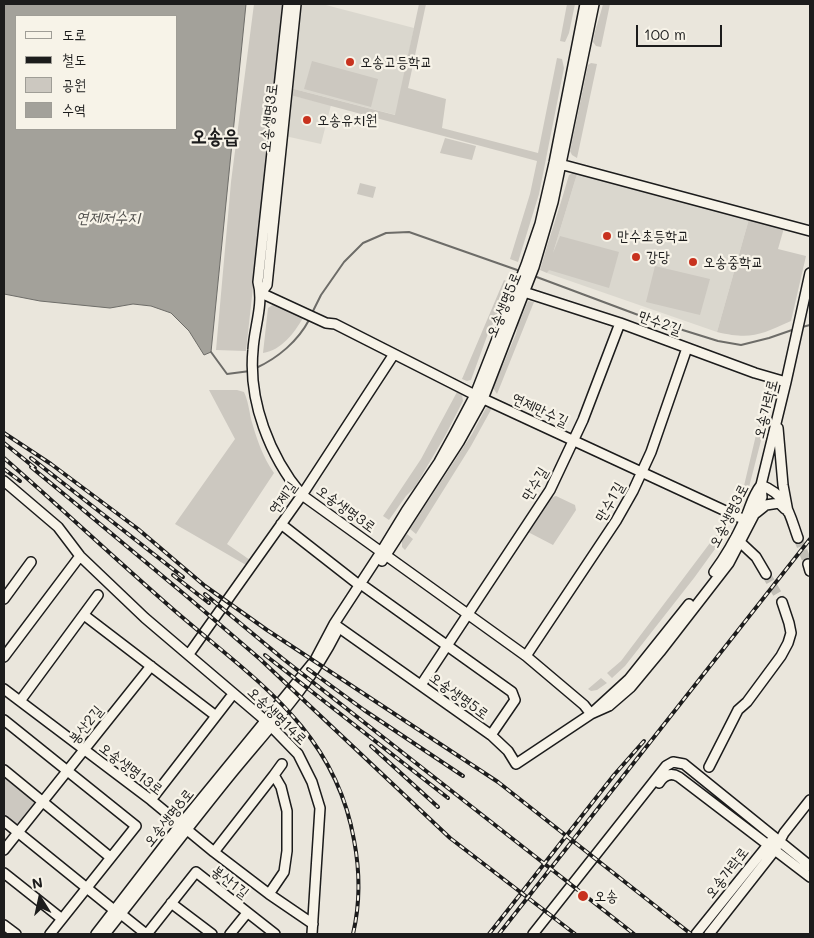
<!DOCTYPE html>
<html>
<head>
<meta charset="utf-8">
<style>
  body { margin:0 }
  #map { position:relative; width:814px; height:938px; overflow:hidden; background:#eae6dc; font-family:Mali,"Poor Story",sans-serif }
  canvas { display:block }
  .frame { position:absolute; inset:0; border:5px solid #1c1c1c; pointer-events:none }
  .legend { position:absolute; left:15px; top:15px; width:162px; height:115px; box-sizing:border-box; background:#f7f3e8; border:1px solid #9f9d96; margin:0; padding:6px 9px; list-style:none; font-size:15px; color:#1c1c1c }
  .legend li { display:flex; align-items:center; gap:10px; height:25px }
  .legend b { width:25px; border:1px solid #9f9d96 }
  .north { position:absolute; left:15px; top:873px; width:50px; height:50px; -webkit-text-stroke:4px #f7f3e8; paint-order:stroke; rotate:350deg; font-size:14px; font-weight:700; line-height:20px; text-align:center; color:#1c1c1c }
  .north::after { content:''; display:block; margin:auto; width:18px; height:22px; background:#1c1c1c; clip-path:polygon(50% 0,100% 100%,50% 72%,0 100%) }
  .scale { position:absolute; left:636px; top:25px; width:86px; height:22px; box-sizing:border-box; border:2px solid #1c1c1c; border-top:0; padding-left:6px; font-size:15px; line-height:18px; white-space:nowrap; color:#1c1c1c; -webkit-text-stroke:4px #f7f3e8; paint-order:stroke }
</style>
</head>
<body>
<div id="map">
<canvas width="814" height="938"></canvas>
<div class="frame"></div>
<ul class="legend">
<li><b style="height:6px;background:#f7f3e8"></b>도로</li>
<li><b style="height:6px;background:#1c1c1c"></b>철도</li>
<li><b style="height:14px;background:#ccc8c0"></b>공원</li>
<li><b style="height:14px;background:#a3a19a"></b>수역</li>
</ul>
<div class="north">N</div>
<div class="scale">100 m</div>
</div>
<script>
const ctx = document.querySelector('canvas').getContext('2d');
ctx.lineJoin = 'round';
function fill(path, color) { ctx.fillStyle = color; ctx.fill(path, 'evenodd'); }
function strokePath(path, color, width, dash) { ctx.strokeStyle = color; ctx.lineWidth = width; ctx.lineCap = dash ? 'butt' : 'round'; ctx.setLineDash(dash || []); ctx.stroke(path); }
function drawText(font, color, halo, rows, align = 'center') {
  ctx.font = font + ' Mali,"Poor Story",sans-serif'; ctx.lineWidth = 4.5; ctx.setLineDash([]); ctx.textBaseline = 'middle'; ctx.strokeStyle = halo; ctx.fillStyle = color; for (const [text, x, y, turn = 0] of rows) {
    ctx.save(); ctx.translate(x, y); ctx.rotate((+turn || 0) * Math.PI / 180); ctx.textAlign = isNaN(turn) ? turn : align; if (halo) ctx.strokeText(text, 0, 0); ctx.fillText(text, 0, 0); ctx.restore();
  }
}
const built = new Path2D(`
  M 301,4 L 322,4 L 414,28 L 396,115 L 290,88 L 292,67 L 296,58 Z
  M 290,95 L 331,105 L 321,144 L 285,136 Z
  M 577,174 L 749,219 L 717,332 L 547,273 Z`);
const green = new Path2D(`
  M 254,4 L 284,4 L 246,351 L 216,350 L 231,182 Z
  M 419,4 L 426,4 L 408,88 L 446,99 L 442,128 L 538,153 L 557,58 L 562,59 L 564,68 L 539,194 L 518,262 L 510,259 L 530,194 L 537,161 L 290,95 L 290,88 L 395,115 Z
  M 567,4 L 575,4 L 569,33 L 565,42 L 560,41 Z
  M 603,4 L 610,4 L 601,47 L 596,46 L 593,42 C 595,28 600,17 603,4 Z
  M 312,61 L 378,79 L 371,107 L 304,89 Z
  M 591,63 L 597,64 L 577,158 L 572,155 L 570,151 L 588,65 Z
  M 445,138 L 476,146 L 472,160 L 440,153 Z
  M 573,173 L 577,174 L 553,253 L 560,236 L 619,252 L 609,288 L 549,270 L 547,273 L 540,270 C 549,238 560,207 569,175 Z
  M 360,183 L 376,187 L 373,198 L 357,194 Z
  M 749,219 L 784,228 L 778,249 L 806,256 L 791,321 C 760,335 751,340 717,332 Z
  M 655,266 L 710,279 L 700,315 L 646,302 Z
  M 504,280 L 510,283 L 497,318 L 490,328 L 471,380 L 467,381 L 462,379 Z
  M 528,301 L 534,302 L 497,394 L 493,388 L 516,334 L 518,325 Z
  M 274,304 L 303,318 C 294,333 282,350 263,353 L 268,308 Z
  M 768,384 L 773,386 L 774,390 L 748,491 L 743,490 Z
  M 209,390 L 237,390 L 244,392 C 248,401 249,409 251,419 C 256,437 263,458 274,473 L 227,544 L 250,560 L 246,565 L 175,524 L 235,439 Z
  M 457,392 L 462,395 L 463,401 L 445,436 L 415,487 L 406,496 L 389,520 L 383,516 L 421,459 Z
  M 490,407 L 492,408 L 471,446 L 416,534 L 410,529 L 472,434 L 486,408 Z
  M 556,496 L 575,505 L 576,510 L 553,545 L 528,532 L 549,498 Z
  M 407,534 L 413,539 L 405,550 L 402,547 L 402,540 Z
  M 716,535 L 723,538 L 694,578 L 625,666 L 612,678 L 607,673 L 621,661 Z
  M 601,678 L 607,683 L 597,690 L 591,691 L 588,689 Z
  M 7,777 L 34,798 L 34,804 L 19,823 L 10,826 L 4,821 L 4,780 Z`);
const water = new Path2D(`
  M 4,4 L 246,4 L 211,352 L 204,355 L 189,331 L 171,313 L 151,306 L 133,304 L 110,308 L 40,301 L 4,294 ZM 16,16 L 176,16 L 176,129 L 16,129 Z`);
const stream = new Path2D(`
  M 534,276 L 657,322 L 718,341 L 741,345 L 769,338 L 795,329
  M 312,313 L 321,295 L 344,262 L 363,243 L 386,233 L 409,232 L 520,271
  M 802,327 L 810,325
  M 211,352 L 227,374 L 250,371
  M 256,368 C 278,358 298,341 309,320`);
const minorTunnel = new Path2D(`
  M 798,538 L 808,564
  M 766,574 L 782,602`);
const minor = new Path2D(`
  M 288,4 L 258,282 C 264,304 254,328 253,350 C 248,401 270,457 302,495 L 526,656 L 584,705 L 591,714
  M 556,163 L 810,231
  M 524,292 L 620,323 L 755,373 L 786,382
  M 261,293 L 326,323 L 335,324 L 475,395 L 745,520
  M 261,293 L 267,285 L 296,4
  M 778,428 L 783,485 L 788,512
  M 4,481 L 58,527 L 80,556 L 145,618 L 266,721 L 298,754 L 312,782 L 320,808 L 312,934
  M 761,485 C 787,495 789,513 798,538
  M 756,513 L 766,505 L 779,503 L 785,509
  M 281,524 L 359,585
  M 740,542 L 756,557 L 766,574
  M 382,561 L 459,442 L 483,399 L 534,267 L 553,202 L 594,4
  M 808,564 L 810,571
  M 714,572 C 726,556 736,538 744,521 C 751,507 751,498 761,485
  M 365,587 L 512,692 L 515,700 L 491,735
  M 4,599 L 31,562
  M 84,615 L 216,716
  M 334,624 L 491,735 L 508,751 L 516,764 L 591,714 L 609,706 L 631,687 L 660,652 L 729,563 L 755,513 L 762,497 L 761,485 L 786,382 L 810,273
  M 189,654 L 302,495 L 394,354
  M 526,656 L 616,521 L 633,491 L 651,452 L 687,348
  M 4,657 L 80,556
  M 421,685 L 550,490 L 583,420 L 620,323
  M 4,689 L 151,800 L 214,852 L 269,894 L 313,924
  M 20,701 L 98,595
  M 593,712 L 629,679 L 689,604
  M 4,720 L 136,826 L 50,934
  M 709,767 L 738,710 L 747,702 L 781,656 L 788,643 L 791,633 L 789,623 L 782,602
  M 4,770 L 110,857
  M 274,775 L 282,764
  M 659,783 C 664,775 671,772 679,777 L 810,877
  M 151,800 L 230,698
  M 4,821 L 114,910
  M 4,850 L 151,666
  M 214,852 L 274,775 L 281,787 L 287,811 L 287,851 L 284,872 L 269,894
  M 4,873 L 62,919
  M 171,903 L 212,934
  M 121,914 L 146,934
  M 4,925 L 16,934
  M 96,934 L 180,825 L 315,660 L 334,624 L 381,552 L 406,511 L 439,462 L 455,433 L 475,395 L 526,265 L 540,224 L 554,163 L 585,4
  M 105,934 C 148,880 189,826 232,773 C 268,729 310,685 336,633
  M 147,934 L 196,872 L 275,934
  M 230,934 L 247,913
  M 533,934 L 666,766 L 673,762 L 684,764 L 810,866
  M 696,934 L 771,841
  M 709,934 L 775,850 L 784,833 L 810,800`);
const rail = new Path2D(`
  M 4,433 L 51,464 L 138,529 L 205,586 L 267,630 L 498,782 L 691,934
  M 4,443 L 35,468
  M 4,458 C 59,506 112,556 167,604 C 247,675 334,725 354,840 C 360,871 360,904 353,934
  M 31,458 L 183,577
  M 31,467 L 87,513
  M 4,469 L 20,481
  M 82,509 L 190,599 L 260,659 L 450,838 L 575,934
  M 173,575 L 209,603
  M 205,594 L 282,658 L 634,934
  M 265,655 L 448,798
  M 308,669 L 364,710 L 463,776
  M 371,746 L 438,807
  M 489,934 L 614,775 L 644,741
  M 499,934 L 810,539`);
const markers = [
  [350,62,5,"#c8321e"],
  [307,120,5,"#c8321e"],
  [607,236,5,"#c8321e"],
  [636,257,5,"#c8321e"],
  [693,262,5,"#c8321e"],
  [583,896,6,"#c8321e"]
];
const poiNames = [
  ["오송고등학교",360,62],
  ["오송유치원",317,120],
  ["만수초등학교",617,236],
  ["강당",646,257],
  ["오송중학교",703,262],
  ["오송",594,896]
];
const streetNames = [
  ["오송생명3로",269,118,-84],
  ["오송생명5로",504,305,-68],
  ["만수2길",660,323,20],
  ["오송가락로",766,409,-76],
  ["연제만수길",540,410,25],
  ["만수길",535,484,-59],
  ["연제길",283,498,-54],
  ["만수1길",610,502,-60],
  ["오송생명3로",346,509,36],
  ["오송생명3로",729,516,-63],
  ["오송생명5로",459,696,36],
  ["오송생명14로",277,716,44],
  ["봉산2길",86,725,-51],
  ["오송생명13로",131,769,37],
  ["오송생명8로",169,818,-51],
  ["오송가락로",727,873,-52],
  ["봉산1길",230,882,38]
];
const waterNames = [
  ["연제저수지",108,218]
];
const districtNames = [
  ["오송읍",215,137]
];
fill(built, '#dad7ce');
fill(green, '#ccc8c0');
fill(water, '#a3a19a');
strokePath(water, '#6d6c68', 1);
strokePath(stream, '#6d6c68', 2);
strokePath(minorTunnel, '#c1beb6', 9, [9, 4.5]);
strokePath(minor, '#1c1c1c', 12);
strokePath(minor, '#f7f3e8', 9);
strokePath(rail, '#1c1c1c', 4);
strokePath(rail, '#f7f3e8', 2, [5.5]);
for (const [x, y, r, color] of markers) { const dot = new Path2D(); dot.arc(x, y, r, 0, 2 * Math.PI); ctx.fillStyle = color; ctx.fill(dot); strokePath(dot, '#f7f3e8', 2); }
drawText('15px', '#1c1c1c', '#f7f3e8', poiNames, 'left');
drawText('15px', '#1c1c1c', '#f7f3e8', streetNames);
drawText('italic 16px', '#52514e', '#f7f3e8', waterNames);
drawText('bold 20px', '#1c1c1c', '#f7f3e8', districtNames);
</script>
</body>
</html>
